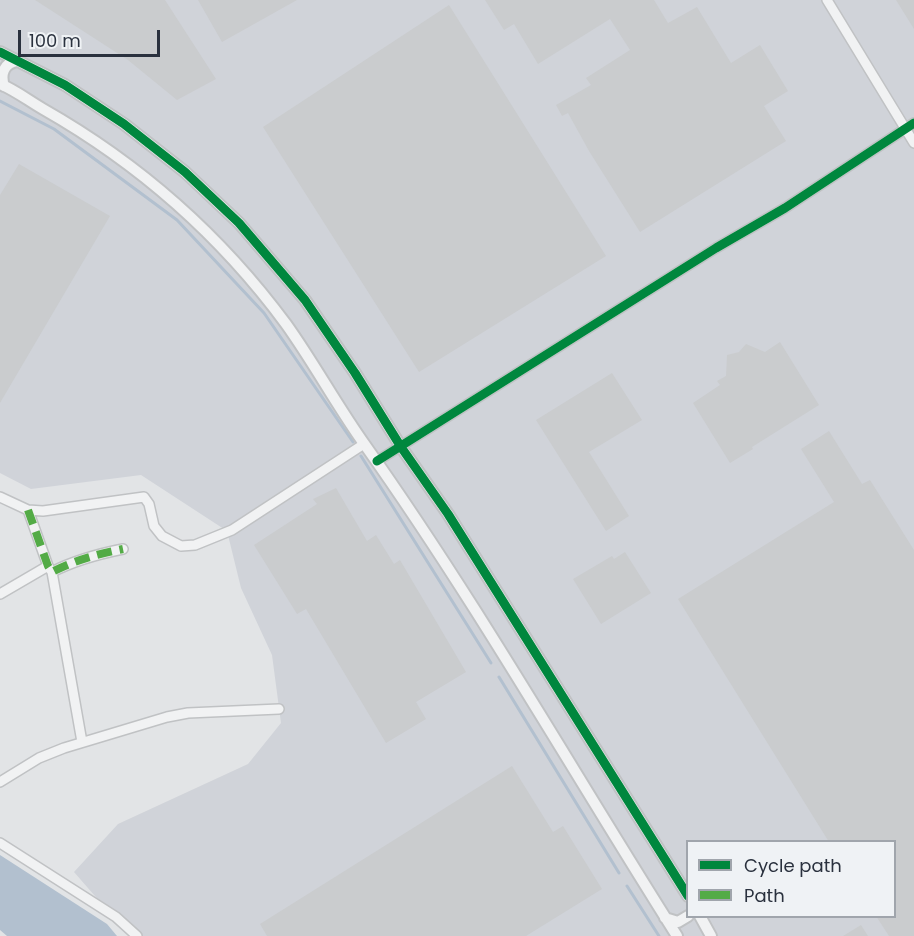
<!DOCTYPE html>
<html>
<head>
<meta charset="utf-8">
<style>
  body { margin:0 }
  #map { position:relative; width:914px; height:936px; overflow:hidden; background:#e2e4e6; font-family:Poppins,sans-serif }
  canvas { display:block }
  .legend { position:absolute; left:686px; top:840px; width:210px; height:78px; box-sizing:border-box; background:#eff2f5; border:2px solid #a0a5ac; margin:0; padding:8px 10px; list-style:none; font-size:18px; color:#2a313e }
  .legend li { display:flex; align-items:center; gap:12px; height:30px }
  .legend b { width:30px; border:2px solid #a0a5ac }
  .scale { position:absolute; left:18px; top:30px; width:142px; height:27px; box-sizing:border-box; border:3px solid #2a313e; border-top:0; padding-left:8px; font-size:18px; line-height:21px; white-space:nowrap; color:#2a313e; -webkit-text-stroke:4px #eff2f5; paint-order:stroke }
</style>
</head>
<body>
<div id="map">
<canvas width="914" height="936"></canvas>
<ul class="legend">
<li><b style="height:8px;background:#00873e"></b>Cycle path</li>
<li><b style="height:8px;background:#53ab46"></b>Path</li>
</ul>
<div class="scale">100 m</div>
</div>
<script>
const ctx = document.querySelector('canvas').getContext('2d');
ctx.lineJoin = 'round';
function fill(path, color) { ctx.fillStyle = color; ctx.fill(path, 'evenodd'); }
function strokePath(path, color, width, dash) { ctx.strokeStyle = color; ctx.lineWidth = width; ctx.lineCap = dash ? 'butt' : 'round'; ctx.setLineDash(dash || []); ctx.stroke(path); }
const built = new Path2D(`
  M 0,0 L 914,0 L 914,936 L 132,936 L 108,911 L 74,872 L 118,824 L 248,764 L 281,723 L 272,655 L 241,588 L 227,531 L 141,475 L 31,489 L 0,473 ZM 688,842 L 894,842 L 894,916 L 688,916 Z`);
const water = new Path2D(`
  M 0,855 L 107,924 L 117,936 L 7,936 L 0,930 Z`);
const stream = new Path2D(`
  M 0,101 L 54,129 L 177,220 L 264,313 L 353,442
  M 361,456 L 491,663
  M 499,677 L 619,873
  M 627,886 L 659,936`);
const building = new Path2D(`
  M 35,0 L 165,0 L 216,79 L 177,100 L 128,60 Z
  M 198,0 L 297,0 L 222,42 Z
  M 485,0 L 654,0 L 668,23 L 697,7 L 731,63 L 760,45 L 788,91 L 764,106 L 786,141 L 640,232 L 589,151 L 568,113 L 562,116 L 556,105 L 591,85 L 586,78 L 630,50 L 610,19 L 538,64 L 514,24 L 504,30 Z
  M 896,0 L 914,0 L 914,29 Z
  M 449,5 L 606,256 L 419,372 L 263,127 Z
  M 19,164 L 110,216 L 0,403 L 0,195 Z
  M 780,342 L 819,405 L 752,447 L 753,449 L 730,463 L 693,403 L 720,385 L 717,381 L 726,376 L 727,355 L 739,352 L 746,344 L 765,352 Z
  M 612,373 L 642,420 L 589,452 L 629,516 L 606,531 L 536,420 Z
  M 829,431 L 862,484 L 870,480 L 914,550 L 914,936 L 889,936 L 876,916 L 894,916 L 894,842 L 829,842 L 678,599 L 834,502 L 801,449 Z
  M 336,488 L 367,541 L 376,535 L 394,564 L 400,560 L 466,672 L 416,702 L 426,719 L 386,743 L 306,609 L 297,614 L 254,545 L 317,504 L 313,499 Z
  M 625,552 L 651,593 L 601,624 L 573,579 L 612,556 L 614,559 Z
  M 512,766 L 553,832 L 563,826 L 602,889 L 526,936 L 267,936 L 260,924 Z
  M 861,925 L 868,936 L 843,936 Z`);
const minor = new Path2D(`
  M 827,0 L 914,143
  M 377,461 L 716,248 L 785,208 L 914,123
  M 0,497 L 28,510 L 43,511 L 144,497 L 149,504 L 154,526 L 162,536 L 181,546 L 195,545 L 232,530 L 364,444
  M 28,510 L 48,566 L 52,572 C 75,560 98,554 123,549
  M 52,572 L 82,742
  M 0,594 L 48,566
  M 0,782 L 39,758 L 64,748 L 167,717 L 188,713 L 279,709
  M 0,843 L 116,917 L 137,936`);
const tertiary = new Path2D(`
  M 0,52 L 65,85 L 124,124 L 185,172 L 239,223 L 305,300 L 355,373 L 401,447 L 448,514 L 688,896
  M 0,84 C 15,90 29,101 43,109 C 138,163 221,236 286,324 C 314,363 337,406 365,445 C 477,603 573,772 677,936
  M 4,86 C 0,74 4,63 17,61
  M 700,916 L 711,936
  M 665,918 L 678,922 L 688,916`);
const quiet = new Path2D(`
  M 28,510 L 48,566 L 52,572 C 75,560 98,554 123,549`);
const cycleway = new Path2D(`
  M 0,52 L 65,85 L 124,124 L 185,172 L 239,223 L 305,300 L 355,373 L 401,447 L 448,514 L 688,896
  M 377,461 L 716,248 L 785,208 L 914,123`);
fill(built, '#d0d3d9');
fill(water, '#b2c0cf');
strokePath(stream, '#b2c0cf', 3);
fill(building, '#caccce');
strokePath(minor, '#c0c2c4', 12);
strokePath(tertiary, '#c0c2c4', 14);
strokePath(minor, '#f1f2f3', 9);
strokePath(tertiary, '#f1f2f3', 10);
strokePath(quiet, '#53ab46', 8, [15, 8]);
strokePath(cycleway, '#00873e', 9);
</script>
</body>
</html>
